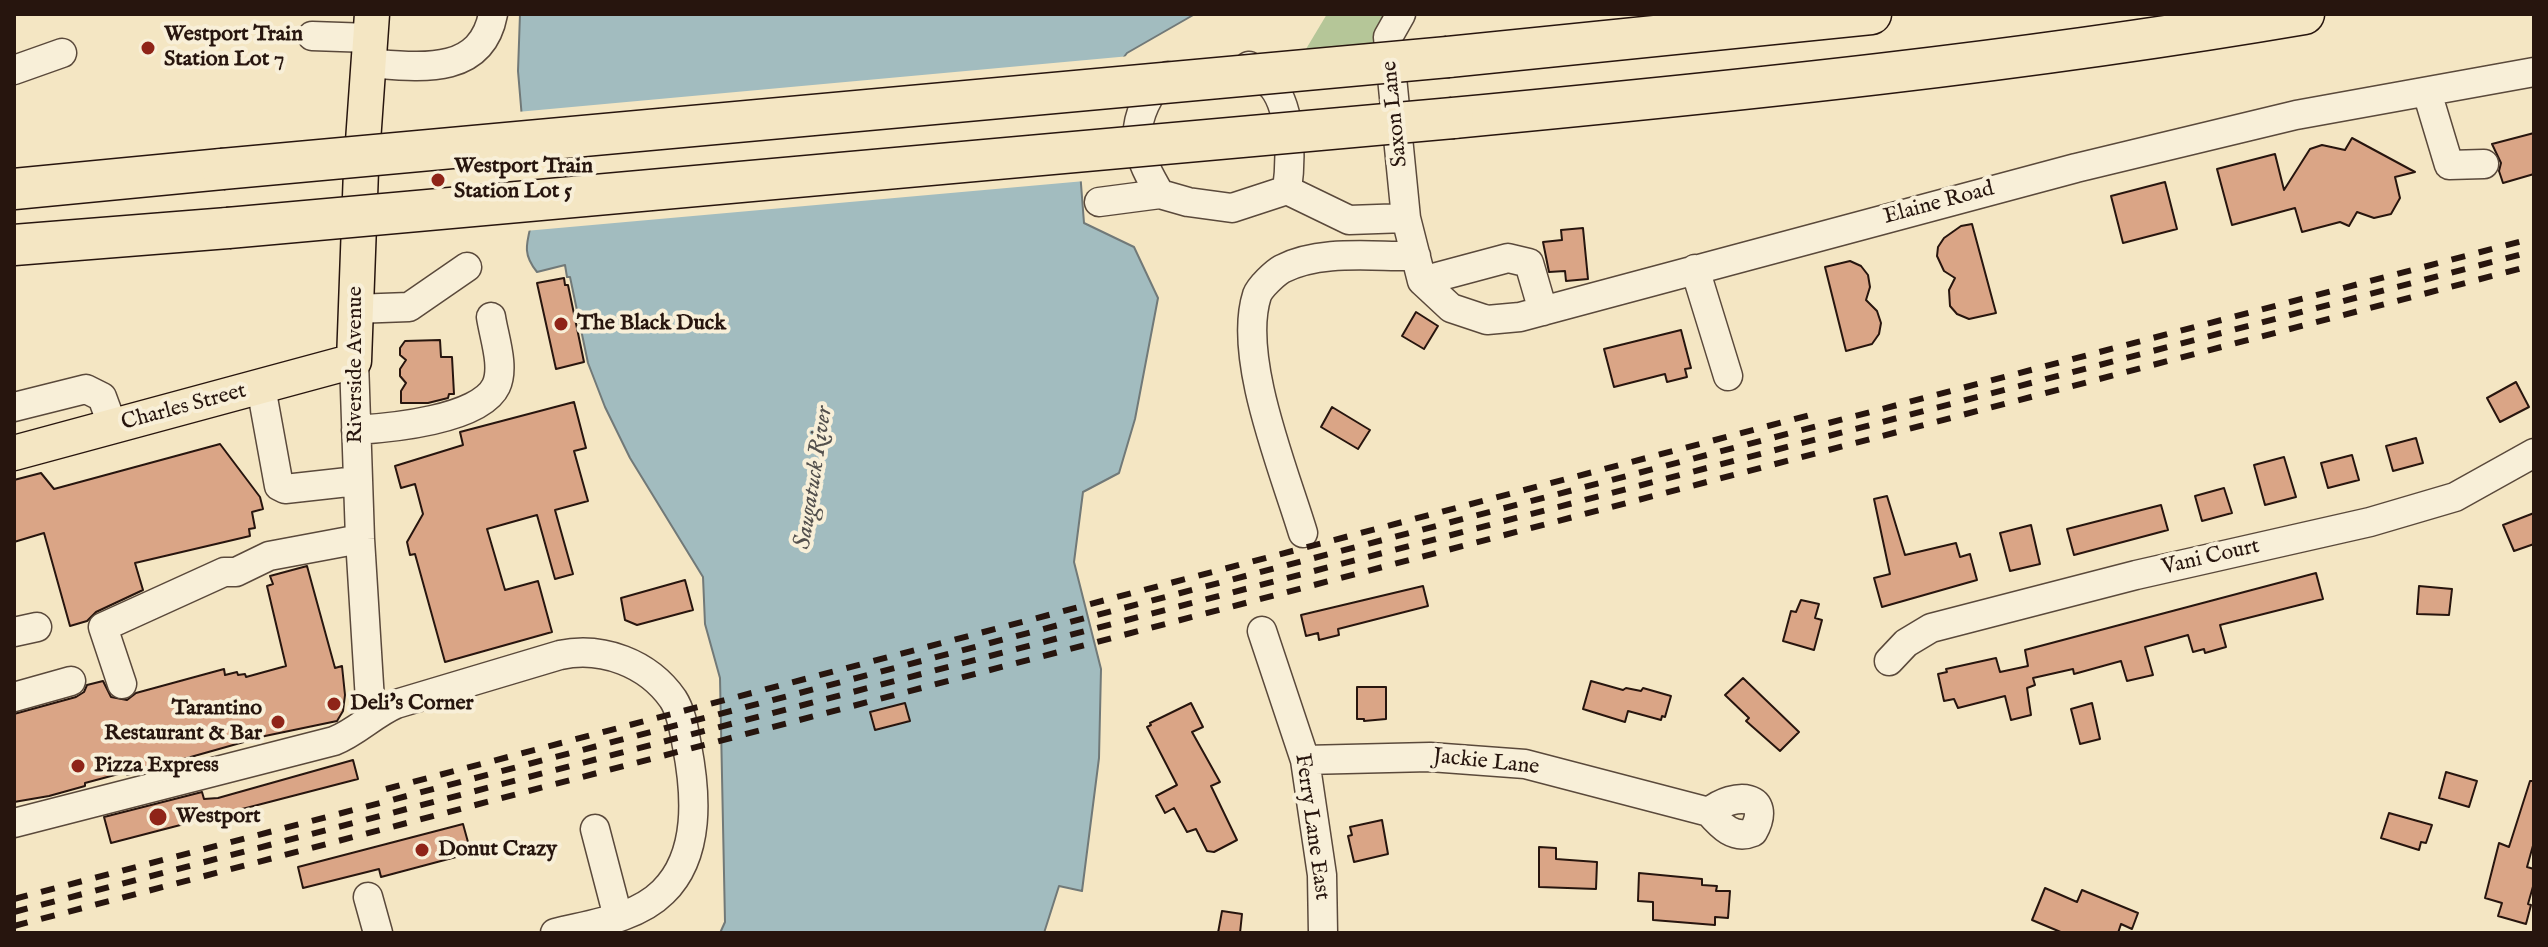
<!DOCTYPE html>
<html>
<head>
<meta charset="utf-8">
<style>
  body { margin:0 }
  #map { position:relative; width:2548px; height:947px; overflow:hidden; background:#f4e6c3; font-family:"IM FELL English",serif }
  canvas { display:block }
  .frame { position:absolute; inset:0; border:16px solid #27150e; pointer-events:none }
</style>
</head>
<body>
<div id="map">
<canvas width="2548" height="947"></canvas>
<div class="frame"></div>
</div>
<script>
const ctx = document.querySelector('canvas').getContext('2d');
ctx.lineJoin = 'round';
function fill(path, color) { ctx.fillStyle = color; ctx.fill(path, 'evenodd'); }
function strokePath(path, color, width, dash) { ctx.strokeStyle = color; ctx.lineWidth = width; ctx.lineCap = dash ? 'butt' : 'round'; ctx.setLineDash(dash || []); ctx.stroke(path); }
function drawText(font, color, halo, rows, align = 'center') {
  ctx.font = font + ' "IM FELL English",serif'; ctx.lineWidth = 8; ctx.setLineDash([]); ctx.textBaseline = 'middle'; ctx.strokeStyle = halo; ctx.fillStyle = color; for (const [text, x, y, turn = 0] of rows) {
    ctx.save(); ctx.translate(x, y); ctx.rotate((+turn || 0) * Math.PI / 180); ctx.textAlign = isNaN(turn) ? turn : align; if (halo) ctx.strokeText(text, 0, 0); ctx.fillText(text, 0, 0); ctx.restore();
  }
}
const green = new Path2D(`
  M 1327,14 L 1416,14 L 1393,61 L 1326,58 L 1306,49 Z`);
const water = new Path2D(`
  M 520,14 L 1195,14 L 1127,53 L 1076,119 L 1084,223 L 1134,247 L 1158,298 L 1135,419 L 1119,473 L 1083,492 L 1074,562 L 1101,669 L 1099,758 L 1082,891 L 1059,886 L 1044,933 L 720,933 L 725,922 L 720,678 L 705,624 L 703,577 L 630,458 L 605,407 L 588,363 L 570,277 L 567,277 L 565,265 L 537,272 C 523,255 526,245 531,225 L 518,71 Z`);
const pier = new Path2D(`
  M 1130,56 L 1080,120 L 1085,181 L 525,231 L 527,225 L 517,112 Z`);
const building = new Path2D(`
  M 2534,133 L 2534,174 L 2503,183 L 2499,171 L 2501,163 L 2492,144 Z
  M 2352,138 L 2415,172 L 2395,177 L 2400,198 L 2391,214 L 2374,218 L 2357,212 L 2349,226 L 2340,222 L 2302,232 L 2295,208 L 2232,225 L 2217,169 L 2275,154 L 2284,190 L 2310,149 L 2322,145 L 2345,150 Z
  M 2165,182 L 2177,229 L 2123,243 L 2111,196 Z
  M 1972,224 L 1996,313 L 1969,319 L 1957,314 L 1950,306 L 1949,290 L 1955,278 L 1944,271 L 1937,256 L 1938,247 L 1944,238 L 1961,226 Z
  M 1583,228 L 1588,279 L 1566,281 L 1565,271 L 1549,272 L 1543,242 L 1562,240 L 1561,230 Z
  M 1850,261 L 1861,266 L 1868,275 L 1870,287 L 1866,300 L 1877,311 L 1881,323 L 1879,334 L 1872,344 L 1846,351 L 1825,267 Z
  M 564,278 L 565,285 L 568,285 L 584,362 L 556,369 L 537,283 Z
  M 1416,312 L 1438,326 L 1424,349 L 1402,336 Z
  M 1681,330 L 1691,368 L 1685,369 L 1687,377 L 1667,382 L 1665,374 L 1614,387 L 1604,349 Z
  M 440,340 L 441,357 L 452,357 L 454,394 L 449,394 L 448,398 L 428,403 L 401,403 L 401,391 L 406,383 L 400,376 L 400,369 L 406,360 L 400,355 L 400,348 L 405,341 Z
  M 2516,382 L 2529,407 L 2500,422 L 2487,398 Z
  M 574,402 L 586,448 L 574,451 L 588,501 L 555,510 L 573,574 L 555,579 L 537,515 L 487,529 L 505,590 L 538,581 L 552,632 L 445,662 L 415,554 L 410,555 L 407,542 L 423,514 L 415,484 L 401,488 L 395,466 L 463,445 L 460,432 Z
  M 1332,407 L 1370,430 L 1358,449 L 1321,427 Z
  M 2416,438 L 2423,463 L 2393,471 L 2386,446 Z
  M 220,444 L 260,497 L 263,509 L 252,512 L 255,528 L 249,529 L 250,536 L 135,563 L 143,590 L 96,612 L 87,621 L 70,626 L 44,533 L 14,542 L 14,480 L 41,473 L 54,489 Z
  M 2352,455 L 2359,480 L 2328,488 L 2321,463 Z
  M 2284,457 L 2296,497 L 2265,505 L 2254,465 Z
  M 2224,488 L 2232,513 L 2202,521 L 2195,496 Z
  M 1887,496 L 1905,555 L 1956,543 L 1960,557 L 1970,554 L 1977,580 L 1882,607 L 1874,578 L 1890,574 L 1874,499 Z
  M 2161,505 L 2168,530 L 2074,555 L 2067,529 Z
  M 2534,513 L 2534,544 L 2514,551 L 2503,525 Z
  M 2031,525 L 2040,564 L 2010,571 L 2000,533 Z
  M 307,566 L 335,668 L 342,666 L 345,695 L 343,711 L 337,721 L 265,736 L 127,775 L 126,772 L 85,783 L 85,786 L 49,796 L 14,802 L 14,714 L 76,697 L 84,692 L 87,685 L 103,681 L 111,697 L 127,700 L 136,693 L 224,669 L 225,675 L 237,672 L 238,675 L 245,674 L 246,677 L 286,666 L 267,586 L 273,584 L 270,576 Z
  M 2316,573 L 2323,599 L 2220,625 L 2226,647 L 2205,653 L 2204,649 L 2193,652 L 2188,635 L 2145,647 L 2153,675 L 2127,681 L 2121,661 L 2074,674 L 2073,669 L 2033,678 L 2035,685 L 2027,688 L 2031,715 L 2011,720 L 2005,696 L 1958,708 L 1954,699 L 1944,701 L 1938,674 L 1947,672 L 1946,669 L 1996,658 L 2000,672 L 2028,666 L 2025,650 Z
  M 685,580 L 693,610 L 637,625 L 625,620 L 621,598 Z
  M 1423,586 L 1428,606 L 1338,629 L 1339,635 L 1319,640 L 1318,633 L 1306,636 L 1301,615 Z
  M 2419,586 L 2452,589 L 2449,615 L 2417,614 Z
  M 1801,600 L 1819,604 L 1815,618 L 1822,620 L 1814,650 L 1783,641 L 1791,611 L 1796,612 Z
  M 1743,678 L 1799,732 L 1780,751 L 1746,721 L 1749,718 L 1725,695 Z
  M 1591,681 L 1623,690 L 1626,688 L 1641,691 L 1643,688 L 1671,696 L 1665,717 L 1662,716 L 1661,720 L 1628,711 L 1625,722 L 1583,709 Z
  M 1357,687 L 1386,687 L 1386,719 L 1364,721 L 1364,719 L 1357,719 Z
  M 905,703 L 910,721 L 875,730 L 870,712 Z
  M 1191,703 L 1203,727 L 1192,732 L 1220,782 L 1211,786 L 1237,840 L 1214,852 L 1207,851 L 1196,829 L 1187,832 L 1174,808 L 1165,813 L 1156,796 L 1177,785 L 1147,727 L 1151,725 L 1150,723 Z
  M 2092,703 L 2100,739 L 2080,744 L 2071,709 Z
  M 353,760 L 358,779 L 111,843 L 104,817 L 202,792 L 204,799 L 218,798 Z
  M 2446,772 L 2477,781 L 2469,807 L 2439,798 Z
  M 2530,781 L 2534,781 L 2534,842 L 2527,867 L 2534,869 L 2534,883 L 2528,904 L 2531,905 L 2526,924 L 2498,916 L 2502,903 L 2485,898 L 2499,843 L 2509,847 Z
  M 2389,813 L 2432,825 L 2426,843 L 2421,842 L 2419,850 L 2381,838 Z
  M 1382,820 L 1388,854 L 1354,862 L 1348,836 L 1352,835 L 1350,827 Z
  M 463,824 L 471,853 L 381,877 L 379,869 L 303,888 L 298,867 Z
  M 1539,847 L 1556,848 L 1556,859 L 1597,862 L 1596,889 L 1539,887 Z
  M 1639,873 L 1702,879 L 1702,885 L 1717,886 L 1716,891 L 1730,891 L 1728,918 L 1715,917 L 1715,925 L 1653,920 L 1653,902 L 1638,901 Z
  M 2045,888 L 2077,902 L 2082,890 L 2138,913 L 2132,929 L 2121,924 L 2118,933 L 2063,933 L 2032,920 Z
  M 1222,911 L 1242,914 L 1240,933 L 1218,933 Z`);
const minor = new Path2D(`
  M 1401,14 L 1388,37 L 1406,218 L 1422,281 L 1451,308 L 1487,320 L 1520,317 L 2076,168 L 2296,115 L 2534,72
  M 312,36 L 370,38
  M 368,63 C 418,67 481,77 493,14
  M 1249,66 C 1257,73 1266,79 1273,87 C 1292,111 1291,162 1287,190 L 1349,220 L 1406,218
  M 14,70 L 62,53
  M 1168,76 C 1149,88 1135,119 1138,142 C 1141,161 1150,177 1160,194 L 1188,202 L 1232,208 L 1287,190
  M 2427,92 L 2449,165 L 2484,164
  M 1099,202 L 1160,194
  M 1695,269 L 1728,376
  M 1422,281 L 1508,258 L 1529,263 L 1543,311
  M 354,309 L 409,307 L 467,267
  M 354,361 L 360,539 L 371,717
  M 261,387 L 279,486 L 285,489 L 357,481
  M 14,407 L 86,389 L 102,397 L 113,427
  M 356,430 C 389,428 480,420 496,386 C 505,367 494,337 491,317
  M 1303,533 C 1284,470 1237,357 1257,295 C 1260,287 1275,273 1282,269 C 1321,249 1374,257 1416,256
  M 1262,631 L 1305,760 L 1322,875 L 1323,933
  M 14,632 L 37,627
  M 1889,661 L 1906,643 L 1931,628 L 2136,575 L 2370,522 L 2455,497 L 2534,453
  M 122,684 L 103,627 L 224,572 L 236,572 L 269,556 L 360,539
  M 14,697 L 71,681
  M 1305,760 L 1430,757 L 1525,764 L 1709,812 C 1735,791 1774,794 1753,832 C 1734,840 1721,826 1709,812
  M 14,823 L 334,741 C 357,732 373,714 396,704 L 560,655 C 602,646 648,663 673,699 C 682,713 684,731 687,746 C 696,793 701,855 663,892 C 636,919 591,924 555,933
  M 595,829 L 618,917
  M 368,897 L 378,933`);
const major = new Path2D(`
  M 14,453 L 354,361 L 361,170 L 372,14`);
const highway = new Path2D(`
  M 1448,57 L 1871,14
  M 1453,118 C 1738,91 2022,62 2304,14
  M 14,189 L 222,169
  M 14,245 L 228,228`);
const rail = new Path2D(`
  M 386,789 L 1810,415
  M 14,899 L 2534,238
  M 14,912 L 2534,251
  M 14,926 L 2534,265`);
const highwayBridge = new Path2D(`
  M 222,169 L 1448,57
  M 228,228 L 1453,118`);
const markers = [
  [148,48,8,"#8f2418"],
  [438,180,8,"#8f2418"],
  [561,324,8,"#8f2418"],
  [334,704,8,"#8f2418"],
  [278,722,8,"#8f2418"],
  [78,766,8,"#8f2418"],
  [158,817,10,"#8f2418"],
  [422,850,8,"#8f2418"]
];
const poiNames = [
  ["Westport Train",164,35],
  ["Station Lot 7",164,60],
  ["Westport Train",454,167],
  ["Station Lot 5",454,192],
  ["The Black Duck",577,324],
  ["Deli's Corner",350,704],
  ["Tarantino",262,709,"right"],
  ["Restaurant & Bar",262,734,"right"],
  ["Pizza Express",94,766],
  ["Westport",176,817],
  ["Donut Crazy",438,850]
];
const streetNames = [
  ["Saxon Lane",1396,114,-96],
  ["Elaine Road",1939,204,-15],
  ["Riverside Avenue",356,365,-90],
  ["Charles Street",184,408,-15],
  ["Vani Court",2211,558,-13],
  ["Jackie Lane",1486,763,6],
  ["Ferry Lane East",1311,827,82]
];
const waterNames = [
  ["Saugatuck River",815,478,-81]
];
fill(green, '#b5c698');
fill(water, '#a2bcbf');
strokePath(water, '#717978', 2);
fill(pier, '#f4e6c3');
fill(building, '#daa586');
strokePath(building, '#27150e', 2);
strokePath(minor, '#5a493b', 31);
strokePath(major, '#27150e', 37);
strokePath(highway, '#27150e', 43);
strokePath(minor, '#f8efd8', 28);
strokePath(major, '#f4e6c3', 34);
strokePath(highway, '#f4e6c3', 40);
strokePath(rail, '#27150e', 6, [14, 14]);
strokePath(highwayBridge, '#27150e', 43, []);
strokePath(highwayBridge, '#f4e6c3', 40);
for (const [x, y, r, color] of markers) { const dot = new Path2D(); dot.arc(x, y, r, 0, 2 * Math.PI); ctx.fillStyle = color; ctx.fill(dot); strokePath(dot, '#f8efd8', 3); }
drawText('bold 22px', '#27150e', '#f8efd8', poiNames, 'left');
drawText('22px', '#27150e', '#f8efd8', streetNames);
drawText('italic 24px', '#524f4c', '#f8efd8', waterNames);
</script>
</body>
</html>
